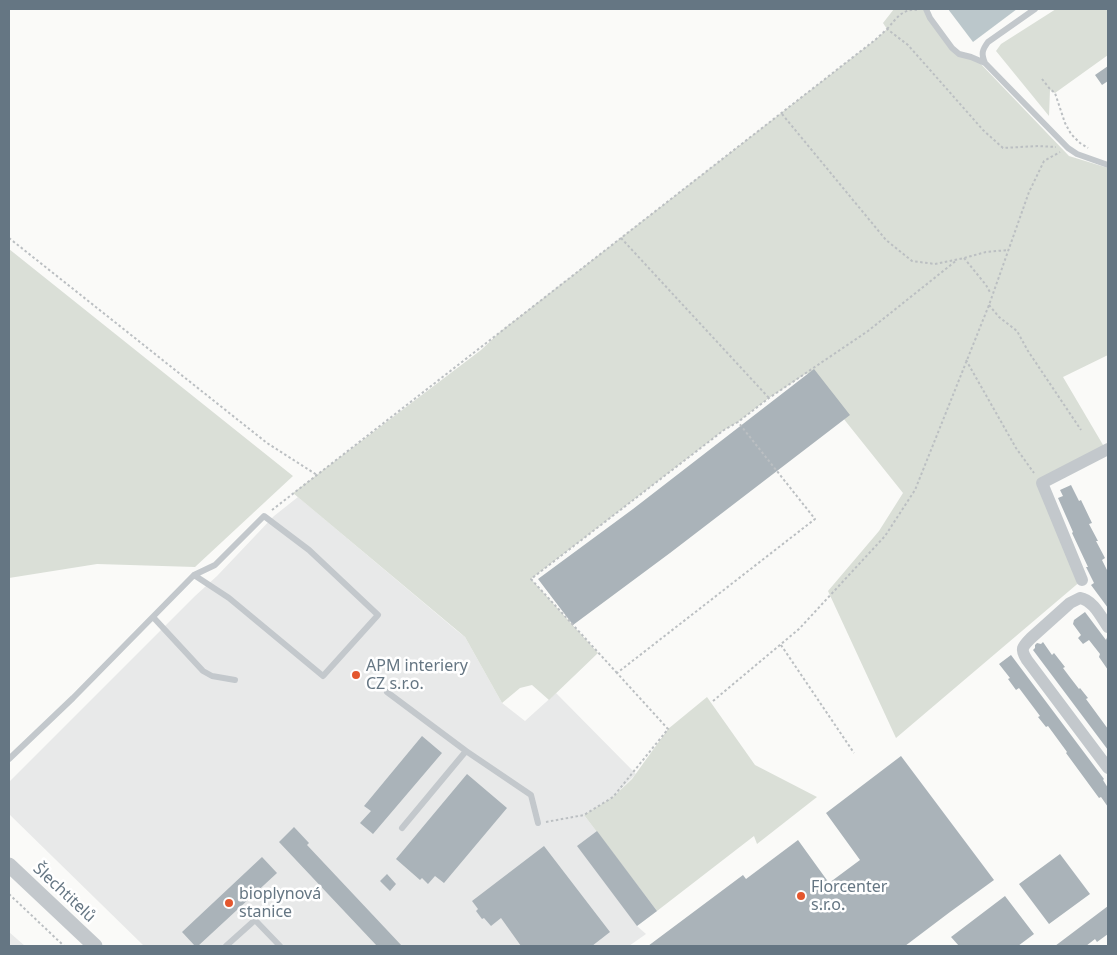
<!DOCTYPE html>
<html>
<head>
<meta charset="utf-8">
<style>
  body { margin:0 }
  #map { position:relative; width:1117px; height:955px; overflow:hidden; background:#fafaf8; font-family:"Noto Sans",sans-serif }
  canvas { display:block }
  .frame { position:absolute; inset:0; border:10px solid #657683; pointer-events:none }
</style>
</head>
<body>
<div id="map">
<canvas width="1117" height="955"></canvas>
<div class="frame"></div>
</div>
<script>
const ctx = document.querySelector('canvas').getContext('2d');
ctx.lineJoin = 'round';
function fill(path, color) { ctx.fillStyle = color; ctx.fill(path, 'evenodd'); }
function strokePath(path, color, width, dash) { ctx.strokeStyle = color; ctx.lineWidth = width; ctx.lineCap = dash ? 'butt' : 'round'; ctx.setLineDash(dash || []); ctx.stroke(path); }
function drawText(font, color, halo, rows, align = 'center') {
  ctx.font = font + ' "Noto Sans",sans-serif'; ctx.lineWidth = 5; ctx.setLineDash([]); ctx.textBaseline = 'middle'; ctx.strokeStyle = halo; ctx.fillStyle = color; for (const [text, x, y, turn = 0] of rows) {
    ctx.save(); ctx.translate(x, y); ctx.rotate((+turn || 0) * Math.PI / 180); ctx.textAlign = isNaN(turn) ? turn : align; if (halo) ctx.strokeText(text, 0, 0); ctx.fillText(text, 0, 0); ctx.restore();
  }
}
const built = new Path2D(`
  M 298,497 L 456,630 L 465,637 L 502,703 L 525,721 L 556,693 L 636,774 L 613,797 L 584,815 L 657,911 L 637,926 L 646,934 L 629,946 L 144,946 L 9,814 L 9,782 L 195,596 L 217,576 L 274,516 Z
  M 9,932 L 25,946 L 9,946 Z`);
const green = new Path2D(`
  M 894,9 L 928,9 L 927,12 L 952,48 L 976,59 L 1069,156 L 1108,168 L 1108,355 L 1063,377 L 1106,450 L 1042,483 L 1082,580 L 896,738 L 828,591 L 879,531 L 903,493 L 807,373 L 769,398 L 738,422 L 724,430 L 531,579 L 598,653 L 549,700 L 532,685 L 520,688 L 502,703 L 465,637 L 293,493 L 481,350 L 501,331 L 875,40 L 887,29 L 883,23 Z
  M 1056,9 L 1108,9 L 1108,55 L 1055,93 L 1050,90 L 1049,116 L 996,51 L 1001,44 Z
  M 9,249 L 293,476 L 195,567 L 97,564 L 9,578 Z
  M 707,697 L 755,765 L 817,797 L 757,844 L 754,836 L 657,911 L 584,815 L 613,797 L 632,779 L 668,729 Z`);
const water = new Path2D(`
  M 948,9 L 1017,9 L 973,42 Z`);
const building = new Path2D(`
  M 1108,66 L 1108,81 L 1102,85 L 1095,75 Z
  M 814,369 L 850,415 L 670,553 L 573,625 L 538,579 L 633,509 Z
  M 1071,485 L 1079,501 L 1081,500 L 1092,523 L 1089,524 L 1098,541 L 1096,541 L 1105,558 L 1102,560 L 1108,572 L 1108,608 L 1091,585 L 1094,583 L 1086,567 L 1088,567 L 1072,533 L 1073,532 L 1058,498 L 1063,496 L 1060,490 Z
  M 1085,612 L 1106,640 L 1108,635 L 1108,670 L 1099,657 L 1100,654 L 1089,640 L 1083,644 L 1078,638 L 1081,635 L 1073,624 L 1074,620 Z
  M 1043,642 L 1052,655 L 1054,653 L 1065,667 L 1063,668 L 1069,676 L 1079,689 L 1080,688 L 1088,698 L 1086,699 L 1108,729 L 1108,750 L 1033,650 L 1035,648 L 1035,645 L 1037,643 L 1041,644 Z
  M 1011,655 L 1104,779 L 1103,780 L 1108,788 L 1108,807 L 1101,797 L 1099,798 L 1066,753 L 1067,752 L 1048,726 L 1046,727 L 1038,717 L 1040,716 L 1019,688 L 1016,690 L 1008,679 L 1010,678 L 999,664 Z
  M 422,736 L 442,753 L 373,834 L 360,823 L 371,811 L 364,806 Z
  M 901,756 L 994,880 L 950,912 L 905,946 L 648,946 L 743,875 L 746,879 L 798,840 L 829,883 L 860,860 L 826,813 Z
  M 467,774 L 507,808 L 444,883 L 435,876 L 428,884 L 422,878 L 420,880 L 396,859 Z
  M 294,827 L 309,843 L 307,845 L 402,946 L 377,946 L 279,842 Z
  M 597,831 L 657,911 L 637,926 L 577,846 Z
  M 544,846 L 610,932 L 592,946 L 521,946 L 501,918 L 491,926 L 484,918 L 482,919 L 476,911 L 478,909 L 472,901 Z
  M 1060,854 L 1090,894 L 1049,924 L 1019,884 Z
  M 262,857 L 277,873 L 198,946 L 195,946 L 182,932 Z
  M 387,874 L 396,884 L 390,891 L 380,881 Z
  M 1005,896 L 1034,934 L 1018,946 L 959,946 L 951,937 Z
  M 1108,906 L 1108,934 L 1097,942 L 1095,939 L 1086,946 L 1055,946 Z`);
const path = new Path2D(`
  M 887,29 C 897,18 902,8 919,10
  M 1042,79 L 1050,89 L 1055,93 L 1065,123 L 1071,134 L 1080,143 L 1088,148
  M 782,114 L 886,240 L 912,261 L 935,264 L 964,258 L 986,252 L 1008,250
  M 9,238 L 267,443 L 317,475
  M 621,238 L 769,398
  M 964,258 L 986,285 L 991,294
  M 989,305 L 999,317 L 1017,331 L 1028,351 L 1081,430
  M 966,360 L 1016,448 L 1034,473
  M 272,510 L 875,40 L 887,29 L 908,45 L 983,130 L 1003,148 L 1038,146 L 1056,147
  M 781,645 L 854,753
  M 617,673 L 531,579 L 724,430 L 738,422 L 769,398 L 868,331 L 957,260
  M 713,701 L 799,629 L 885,536 L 915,490 L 989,305 L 1029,192 L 1044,161 L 1060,152
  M 546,822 L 584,815 L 613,797 L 668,729 L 617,673 L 815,519 L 738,422
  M 9,894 L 64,946`);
const service = new Path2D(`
  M 926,9 L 930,18 L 952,48 L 959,54 L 971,57 L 985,63 L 1068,148 L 1077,154 L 1108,165
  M 985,63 C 981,54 982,50 988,42 L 1035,9
  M 153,617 L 203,671 L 212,676 L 235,680
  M 387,692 L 466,751
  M 9,759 L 73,698 L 194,575 L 215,565 L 264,516 L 309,550 L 378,615 L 323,676 L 229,598 L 194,575
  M 402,828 L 466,751 L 531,795 L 538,823
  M 226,946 L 255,920 L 280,946`);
const minor = new Path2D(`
  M 1082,580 L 1042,483 L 1108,449
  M 1108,627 C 1101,617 1093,600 1080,598 L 1070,603 L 1031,638 C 1022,647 1020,649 1027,660 L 1108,768`);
const tertiary = new Path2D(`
  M 9,865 L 95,946`);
const markers = [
  [356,675,5,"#e4572e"],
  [801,896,5,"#e4572e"],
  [229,903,5,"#e4572e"]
];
const poiNames = [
  ["APM interiery",366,666],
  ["CZ s.r.o.",366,684],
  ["Florcenter",811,887],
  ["s.r.o.",811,905],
  ["bioplynová",239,894],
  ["stanice",239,912]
];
const streetNames = [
  ["Šlechtitelů",64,893,43]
];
fill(built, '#e8e9e9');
fill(green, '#dadfd7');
fill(water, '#bbc7cb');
fill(building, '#aab3b9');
strokePath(path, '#bbbfc2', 2, [2.5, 2.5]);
strokePath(service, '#c3c8cc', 6);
strokePath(minor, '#c3c8cc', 12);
strokePath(tertiary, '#c3c8cc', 15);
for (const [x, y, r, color] of markers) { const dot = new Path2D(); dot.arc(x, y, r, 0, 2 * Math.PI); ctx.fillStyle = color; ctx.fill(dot); strokePath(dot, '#fff', 2); }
drawText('16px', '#657683', '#fff', poiNames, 'left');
drawText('16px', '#657683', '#fff', streetNames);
</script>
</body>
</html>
